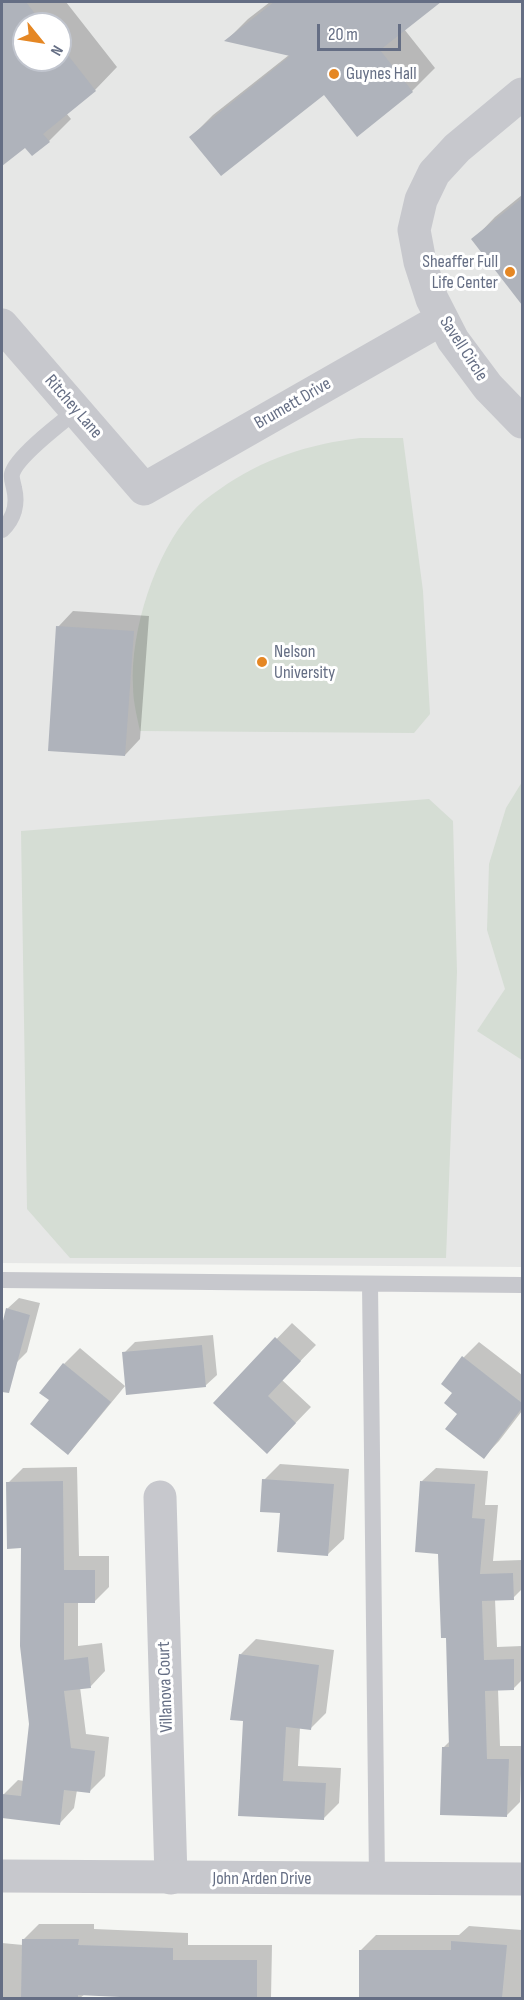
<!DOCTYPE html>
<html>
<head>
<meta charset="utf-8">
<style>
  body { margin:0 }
  #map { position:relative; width:524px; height:2000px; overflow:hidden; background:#f5f6f3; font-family:"Sofia Sans Condensed",sans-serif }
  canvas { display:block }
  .frame { position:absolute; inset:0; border:3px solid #656e84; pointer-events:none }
  .north { position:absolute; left:12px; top:12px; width:60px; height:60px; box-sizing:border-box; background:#fff; border:2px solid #c1c5ce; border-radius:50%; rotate:120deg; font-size:16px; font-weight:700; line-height:24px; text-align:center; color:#656e84 }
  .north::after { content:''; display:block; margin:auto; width:21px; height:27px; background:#e58724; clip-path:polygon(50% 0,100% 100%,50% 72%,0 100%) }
  .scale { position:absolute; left:317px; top:24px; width:84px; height:27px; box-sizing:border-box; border:3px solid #656e84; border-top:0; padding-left:8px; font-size:18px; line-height:21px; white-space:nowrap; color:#656e84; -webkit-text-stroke:4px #fff; paint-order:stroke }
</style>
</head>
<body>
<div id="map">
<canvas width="524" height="2000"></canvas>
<div class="frame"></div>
<div class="north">N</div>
<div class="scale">20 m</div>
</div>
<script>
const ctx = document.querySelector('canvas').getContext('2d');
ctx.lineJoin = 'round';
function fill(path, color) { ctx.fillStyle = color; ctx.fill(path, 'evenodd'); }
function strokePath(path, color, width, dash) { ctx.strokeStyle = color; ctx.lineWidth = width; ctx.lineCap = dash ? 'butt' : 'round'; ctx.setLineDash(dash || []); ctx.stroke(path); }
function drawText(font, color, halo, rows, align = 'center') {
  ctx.font = font + ' "Sofia Sans Condensed",sans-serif'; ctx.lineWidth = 6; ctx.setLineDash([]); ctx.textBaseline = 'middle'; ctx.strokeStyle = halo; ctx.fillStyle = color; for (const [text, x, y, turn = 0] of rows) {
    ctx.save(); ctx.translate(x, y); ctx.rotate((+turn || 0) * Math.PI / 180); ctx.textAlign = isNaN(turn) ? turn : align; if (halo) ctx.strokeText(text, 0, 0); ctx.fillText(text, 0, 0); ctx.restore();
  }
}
const built = new Path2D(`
  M 2,2 L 522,2 L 522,1267 L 2,1263 ZM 24,24 L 60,24 L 60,60 L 24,60 Z`);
const green = new Path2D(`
  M 360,438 L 403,438 L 423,591 L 430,714 L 414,733 L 140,731 C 137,716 133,702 133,686 C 130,632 155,552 192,512 C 200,503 210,496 220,489 C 262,459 309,444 360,438 Z
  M 522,782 L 522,1060 L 477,1031 L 505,989 L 487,930 L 489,864 L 506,808 Z
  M 429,799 L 453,821 L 457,972 L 446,1258 L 70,1258 L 27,1209 L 21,831 Z`);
const shadow = new Path2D(`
  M 2,2 L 66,2 L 117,67 L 95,90 L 66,113 L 71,119 L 49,141 L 25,145 L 2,164 ZM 24,24 L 60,24 L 60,60 L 24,60 Z
  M 270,2 L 439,2 L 404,29 L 435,68 L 412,91 L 357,134 L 324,93 L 191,137 L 213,115 L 289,55 L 227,40 L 248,19 Z
  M 522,195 L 522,303 L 473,240 L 495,217 Z
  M 73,611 L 149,616 L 140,739 L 125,755 L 58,627 Z
  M 19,1298 L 40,1303 L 27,1352 L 16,1363 L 2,1360 L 2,1331 L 7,1309 Z
  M 292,1323 L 316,1345 L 282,1380 L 311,1407 L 283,1436 L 215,1403 Z
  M 213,1335 L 217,1375 L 205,1386 L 124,1353 L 135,1342 Z
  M 479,1342 L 522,1375 L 522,1411 L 499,1441 L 484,1457 L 459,1413 L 454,1392 L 464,1357 Z
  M 80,1348 L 125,1386 L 83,1437 L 68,1453 L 51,1400 L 41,1392 L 64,1364 Z
  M 280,1464 L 349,1469 L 344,1539 L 328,1554 L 264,1480 Z
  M 77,1467 L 79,1556 L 109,1556 L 109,1587 L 94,1602 L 78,1602 L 78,1646 L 102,1643 L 105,1671 L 91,1686 L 80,1687 L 86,1734 L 109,1737 L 105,1776 L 90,1791 L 77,1790 L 74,1808 L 60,1823 L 2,1817 L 3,1795 L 18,1780 L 24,1781 L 31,1724 L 23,1547 L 8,1483 L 23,1468 Z
  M 436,1468 L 488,1471 L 485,1505 L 498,1505 L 493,1561 L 522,1560 L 522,1589 L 513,1598 L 495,1599 L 497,1647 L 522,1646 L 522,1680 L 514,1688 L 498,1689 L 500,1746 L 522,1746 L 520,1802 L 507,1815 L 443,1748 L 451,1740 L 447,1637 L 440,1552 L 422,1481 Z
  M 256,1639 L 334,1650 L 326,1713 L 310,1729 L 300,1727 L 298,1766 L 341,1768 L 339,1803 L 323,1819 L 239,1814 L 244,1720 L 240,1655 Z
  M 39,1924 L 94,1924 L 94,1929 L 188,1933 L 188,1945 L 272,1945 L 271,1998 L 142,1998 L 142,1996 L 85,1994 L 80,1998 L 2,1998 L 2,1943 L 23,1945 L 23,1940 Z
  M 469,1926 L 522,1930 L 522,1998 L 360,1998 L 360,1951 L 376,1935 L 459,1935 Z`);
const building = new Path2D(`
  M 2,2 L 26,2 L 43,24 L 24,24 L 24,60 L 60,60 L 60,45 L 96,91 L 43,134 L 50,142 L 32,156 L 25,148 L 2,166 Z
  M 274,2 L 441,2 L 380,50 L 413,92 L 357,137 L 324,95 L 221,176 L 189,137 L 290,56 L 224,41 Z
  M 522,198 L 522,305 L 471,239 Z
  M 56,626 L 134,631 L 125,756 L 48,751 Z
  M 6,1308 L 30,1315 L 9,1393 L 2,1392 L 2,1325 Z
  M 275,1337 L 301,1361 L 268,1396 L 296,1423 L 267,1454 L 213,1403 Z
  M 202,1345 L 206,1387 L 126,1395 L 122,1352 Z
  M 462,1356 L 522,1403 L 522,1408 L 484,1459 L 445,1429 L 457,1414 L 444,1403 L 452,1393 L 441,1384 Z
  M 63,1363 L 111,1402 L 68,1455 L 30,1424 L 49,1400 L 39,1393 Z
  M 262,1479 L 334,1484 L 328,1556 L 277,1552 L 280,1513 L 260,1512 Z
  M 63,1481 L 64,1570 L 95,1570 L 95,1603 L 64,1603 L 64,1660 L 88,1657 L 91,1688 L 64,1691 L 71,1748 L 95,1751 L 90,1793 L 64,1790 L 60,1825 L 2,1818 L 2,1794 L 21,1796 L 29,1724 L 20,1646 L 21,1548 L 7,1549 L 6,1482 Z
  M 420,1481 L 475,1484 L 472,1518 L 485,1519 L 480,1574 L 513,1573 L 514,1600 L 482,1601 L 484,1660 L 514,1659 L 514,1690 L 485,1691 L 487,1759 L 509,1759 L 507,1817 L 440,1815 L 442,1747 L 449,1747 L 446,1638 L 441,1638 L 438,1554 L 415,1552 Z
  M 239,1654 L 319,1665 L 311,1730 L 286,1727 L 283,1781 L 326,1783 L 324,1820 L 238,1816 L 243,1721 L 230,1720 Z
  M 22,1939 L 79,1939 L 78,1945 L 173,1948 L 173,1960 L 257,1960 L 257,1998 L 141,1998 L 78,1995 L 78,1998 L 21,1998 Z
  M 451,1941 L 507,1945 L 502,1998 L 359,1998 L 359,1950 L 451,1950 Z`);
const service = new Path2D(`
  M 2,530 C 14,519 18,504 14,488 C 13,483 11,478 12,474 C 16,457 61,423 76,411
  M 2,1280 L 522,1285
  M 370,1284 L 377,1879`);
const minor = new Path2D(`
  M 522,94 L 457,148 L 434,173 L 421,200 L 414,230 L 420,262 L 432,299 L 453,340 L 488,387 L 522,422
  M 2,325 L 144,489 L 442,319
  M 160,1497 L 171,1878`);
const tertiary = new Path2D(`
  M 2,1876 L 522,1879`);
const markers = [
  [334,74,6,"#e58724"],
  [510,272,6,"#e58724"],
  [262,662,6,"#e58724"]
];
const poiNames = [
  ["Guynes Hall",346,74],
  ["Sheaffer Full",498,262,"right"],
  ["Life Center",498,283,"right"],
  ["Nelson",274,652],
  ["University",274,673]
];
const streetNames = [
  ["Savell Circle",463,349,57],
  ["Brumett Drive",293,404,-30],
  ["Ritchey Lane",73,407,49],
  ["Villanova Court",166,1687,-92],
  ["John Arden Drive",262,1879]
];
fill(built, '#e6e7e6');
fill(green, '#d5ddd4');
fill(shadow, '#0003');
fill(building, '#afb3bb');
strokePath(service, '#c7c8cd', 16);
strokePath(minor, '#c7c8cd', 33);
strokePath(tertiary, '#c7c8cd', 33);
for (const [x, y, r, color] of markers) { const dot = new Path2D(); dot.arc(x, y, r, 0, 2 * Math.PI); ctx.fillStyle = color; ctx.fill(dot); strokePath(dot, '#fff', 2); }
drawText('18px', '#656e84', '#fff', poiNames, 'left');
drawText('18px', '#656e84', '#fff', streetNames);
</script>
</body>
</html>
